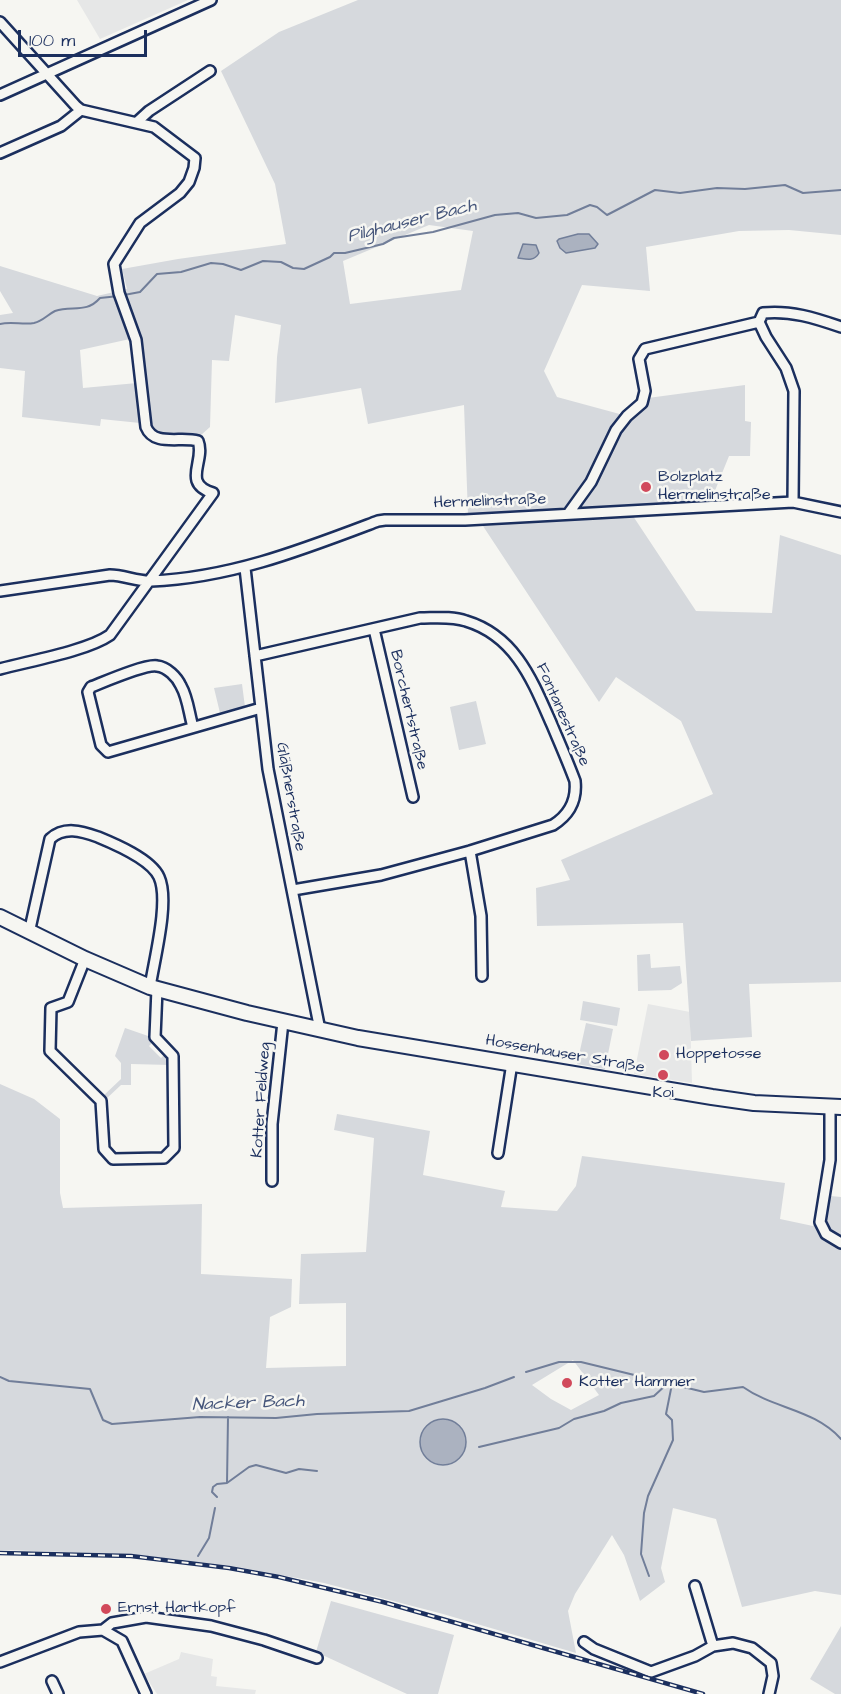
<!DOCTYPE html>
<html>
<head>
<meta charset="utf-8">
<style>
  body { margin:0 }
  #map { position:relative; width:841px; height:1694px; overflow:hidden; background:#f6f6f2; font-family:"Architects Daughter",sans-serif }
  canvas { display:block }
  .scale { position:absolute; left:18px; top:30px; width:129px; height:27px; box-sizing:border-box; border:3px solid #1b2f5e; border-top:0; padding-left:8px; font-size:18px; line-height:21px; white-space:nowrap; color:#1b2f5e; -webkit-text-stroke:4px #f6f6f2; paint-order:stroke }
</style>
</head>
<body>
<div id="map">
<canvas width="841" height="1694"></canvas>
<div class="scale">100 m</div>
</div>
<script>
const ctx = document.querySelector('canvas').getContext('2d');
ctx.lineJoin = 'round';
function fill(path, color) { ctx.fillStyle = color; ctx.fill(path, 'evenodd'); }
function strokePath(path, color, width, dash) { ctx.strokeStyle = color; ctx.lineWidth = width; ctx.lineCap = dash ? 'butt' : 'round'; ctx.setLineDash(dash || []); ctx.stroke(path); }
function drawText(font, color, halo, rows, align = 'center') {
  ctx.font = font + ' "Architects Daughter",sans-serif'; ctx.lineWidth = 5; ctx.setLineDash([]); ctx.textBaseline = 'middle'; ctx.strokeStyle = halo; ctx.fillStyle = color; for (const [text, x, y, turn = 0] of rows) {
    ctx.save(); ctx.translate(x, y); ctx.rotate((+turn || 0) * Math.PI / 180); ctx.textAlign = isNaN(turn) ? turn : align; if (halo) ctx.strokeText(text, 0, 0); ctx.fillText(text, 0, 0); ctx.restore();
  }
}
const built = new Path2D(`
  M 77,0 L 188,0 L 100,39 Z
  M 648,1004 L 690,1012 L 692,1083 L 634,1074 Z
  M 181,1652 L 213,1659 L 211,1676 L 217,1677 L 216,1686 L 256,1690 L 255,1694 L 157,1694 L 144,1674 L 179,1659 Z`);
const green = new Path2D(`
  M 358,0 L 841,0 L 841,235 L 789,230 L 739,231 L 646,247 L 650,291 L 582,285 L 544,371 L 557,397 L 627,416 L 644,397 L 648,398 L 745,385 L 745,421 L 751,422 L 750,456 L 729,456 L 710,503 L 468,515 L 464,405 L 368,424 L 361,388 L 275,403 L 277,357 L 281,325 L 235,315 L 229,361 L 212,360 L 210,427 L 200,436 L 156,433 L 150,419 L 139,337 L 80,350 L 83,388 L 137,383 L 140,423 L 101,419 L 100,426 L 22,417 L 25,371 L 0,368 L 0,315 L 13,313 L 0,291 L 0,266 L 97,296 L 127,289 L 122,269 L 178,259 L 286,244 L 275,184 L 221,71 L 279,32 ZM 429,225 L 473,231 L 461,290 L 350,304 L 343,261 Z
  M 633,516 L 696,611 L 772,613 L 780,535 L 841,555 L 841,982 L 749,984 L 752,1037 L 691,1041 L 683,923 L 537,926 L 536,888 L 570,880 L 561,860 L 713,794 L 681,721 L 616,677 L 599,702 L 481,523 Z
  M 242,684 L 245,707 L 220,713 L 214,688 Z
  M 476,701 L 486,744 L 459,750 L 450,707 Z
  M 650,954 L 651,968 L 680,966 L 682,983 L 671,990 L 638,991 L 637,955 Z
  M 583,1001 L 620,1008 L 617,1026 L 580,1020 Z
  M 586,1023 L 613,1029 L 605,1069 L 577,1064 Z
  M 125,1028 L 151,1037 L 154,1041 L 149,1046 L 161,1058 L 166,1053 L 170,1058 L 170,1065 L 131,1064 L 131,1085 L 121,1085 L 105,1100 L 102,1097 L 121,1079 L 121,1063 L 115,1056 Z
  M 0,1084 L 34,1099 L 60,1119 L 60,1193 L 63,1208 L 202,1204 L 201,1274 L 292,1279 L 291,1307 L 270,1317 L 266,1368 L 346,1366 L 346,1303 L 299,1304 L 301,1254 L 366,1252 L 374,1138 L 334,1130 L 337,1114 L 430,1131 L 423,1175 L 505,1191 L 501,1207 L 557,1211 L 576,1186 L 582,1156 L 785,1183 L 780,1219 L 813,1226 L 820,1195 L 841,1197 L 841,1595 L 815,1591 L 742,1607 L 716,1519 L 673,1508 L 661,1568 L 665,1582 L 640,1601 L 624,1555 L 612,1535 L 575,1594 L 568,1611 L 576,1653 L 443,1614 L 324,1583 L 232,1566 L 131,1554 L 0,1550 ZM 573,1360 L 599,1395 L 571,1410 L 551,1399 L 532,1385 ZM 437,1420 L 451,1421 L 462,1430 L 420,1439 L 426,1427 Z
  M 331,1601 L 454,1635 L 438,1694 L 407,1694 L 316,1652 Z
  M 841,1626 L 841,1694 L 835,1694 L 810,1679 Z`);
const water = new Path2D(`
  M 578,234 L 589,234 L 598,244 L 595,248 L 566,253 L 560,248 L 557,241 L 559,239 Z
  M 523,244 L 536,245 L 539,253 C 534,262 526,259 518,258 Z
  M420 1442a23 23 0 1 1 46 0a23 23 0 1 1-46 0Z`);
const stream = new Path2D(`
  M 124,295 L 140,292 L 157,274 L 181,272 L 211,263 L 223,264 L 241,270 L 263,261 L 281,262 L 293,268 L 304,269 L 330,257 L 334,253 L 345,253 L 383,244 L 394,238 L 433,232 L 495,215 L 518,213 L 536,218 L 567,215 L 590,205 L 597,207 L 607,215 L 655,190 L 680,193 L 717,188 L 745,189 L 785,185 L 803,193 L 841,190
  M 0,324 C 11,321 23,325 34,323 C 43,321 47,315 55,311 C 72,305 86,314 100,298 L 119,296
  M 526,1372 L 559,1362 L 581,1362 L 704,1392 L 743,1387 C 774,1409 814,1409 841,1439
  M 0,1377 L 9,1381 L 90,1389 L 103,1420 L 112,1424 L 200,1417 L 276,1418 L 317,1414 L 409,1411 L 485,1388 L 514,1377
  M 479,1447 L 559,1428 L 574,1419 L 604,1411 L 621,1403 L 654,1396 L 667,1384
  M 227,1483 L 228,1417
  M 217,1497 L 212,1492 L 213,1487 L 217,1484 L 227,1483 L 249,1467 L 256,1465 L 286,1473 L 299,1469 L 317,1471
  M 198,1556 L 209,1538 L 215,1508
  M 649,1576 L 641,1554 L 644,1513 L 648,1496 L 673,1440 L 672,1420 L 666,1414 L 672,1384`);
const street = new Path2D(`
  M 0,22 L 76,106 L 81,110 L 154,127 L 195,158 L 194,168 L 189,182 L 180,193 L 140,223 L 114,264 L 119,293 L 136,340 L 146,427 C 154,447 181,436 198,441 C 206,461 181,483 213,493 L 110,635 C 87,651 29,661 0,669
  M 0,95 L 211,0
  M 137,122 L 149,111 L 210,71
  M 0,153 L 61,126 L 81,110
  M 759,322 L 763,313 C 790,310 815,318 841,327
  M 568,514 L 591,482 L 616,430 L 627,416 L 642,403 L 645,391 L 639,359 L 645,349 L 759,322 L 766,337 L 786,368 L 794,391 L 793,502
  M 245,568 L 268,769 L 320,1030
  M 0,591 L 110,575 C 124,575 138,582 151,581 C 231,578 304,549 378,521 L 385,520 L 465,520 L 793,502 L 841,512
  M 374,629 L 413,797
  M 255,656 L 420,618 C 435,618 452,616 466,621 C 516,636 533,682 552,725 C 560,744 568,762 575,781 C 577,800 569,815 553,825 L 470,851 L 381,875 L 293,890
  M 193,727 C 189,714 188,698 181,686 C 177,677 167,667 157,666 C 145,664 104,682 91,687 L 88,692 L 101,745 L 108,752 L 261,708
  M 470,851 L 481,916 L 482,976
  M 29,933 L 50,839 C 64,826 81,831 98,837 C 115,844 151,859 159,877 C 170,901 154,960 150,987
  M 85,959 L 68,1002 L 51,1008 L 50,1051 L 101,1101 L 104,1149 L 113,1159 L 164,1158 L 174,1148 L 173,1056 L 155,1037 L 157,989
  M 830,1106 L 830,1160 L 820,1222 L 826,1234 L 841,1243
  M 498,1153 L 512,1063
  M 272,1181 L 272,1124 L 283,1022
  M 695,1586 L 713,1646
  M 103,1630 L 122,1641 L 146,1694
  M 584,1642 L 594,1649 L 651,1672 L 695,1656 L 713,1646 L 733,1643 L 752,1648 L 771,1663 L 773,1676 L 769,1694
  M 0,1662 L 79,1632 L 103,1630 L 112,1623 L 146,1617 L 211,1626 L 264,1640 L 317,1658
  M 52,1681 L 58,1694`);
const secondary = new Path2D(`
  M 0,917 L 85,959 L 150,987 L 247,1013 L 358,1038 L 712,1097 L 754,1103 L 841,1107`);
const rail = new Path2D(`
  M 0,1553 L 131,1556 L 229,1568 L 279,1577 L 383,1602 L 703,1694`);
const markers = [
  [646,487,6,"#d1495b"],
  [664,1055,6,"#d1495b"],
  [663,1075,6,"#d1495b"],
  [567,1383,6,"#d1495b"],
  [106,1609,6,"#d1495b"]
];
const poiNames = [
  ["Bolzplatz",658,478],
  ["Hermelinstraße",658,496],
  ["Hoppetosse",676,1055],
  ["Koi",663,1094,"center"],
  ["Kotter Hammer",579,1383],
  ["Ernst Hartkopf",118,1609]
];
const streetNames = [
  ["Hermelinstraße",490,502,-2],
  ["Borchertstraße",408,710,77],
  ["Fontanestraße",562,715,66],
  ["Gläßnerstraße",290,797,80],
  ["Hossenhauser Straße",565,1055,10],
  ["Kotter Feldweg",262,1100,-86]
];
const waterNames = [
  ["Pilghauser Bach",412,222,-14],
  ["Nacker Bach",248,1404,-2]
];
fill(built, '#e6e7e7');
fill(green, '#d6d9dd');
fill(water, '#abb2c0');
strokePath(water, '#717e99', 1.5);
strokePath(stream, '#717e99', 2);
strokePath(street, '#1b2f5e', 14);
strokePath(secondary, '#1b2f5e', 18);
strokePath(street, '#f6f6f2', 9);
strokePath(secondary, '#f6f6f2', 14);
strokePath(rail, '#1b2f5e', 4.5);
strokePath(rail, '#f6f6f2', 2, [7]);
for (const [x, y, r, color] of markers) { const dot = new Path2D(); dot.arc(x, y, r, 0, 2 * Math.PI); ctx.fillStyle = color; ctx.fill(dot); strokePath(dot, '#f6f6f2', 2); }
drawText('16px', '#1b2f5e', '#f6f6f2', poiNames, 'left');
drawText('16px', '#1b2f5e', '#f6f6f2', streetNames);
drawText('italic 18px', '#46567b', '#f6f6f2', waterNames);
</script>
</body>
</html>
